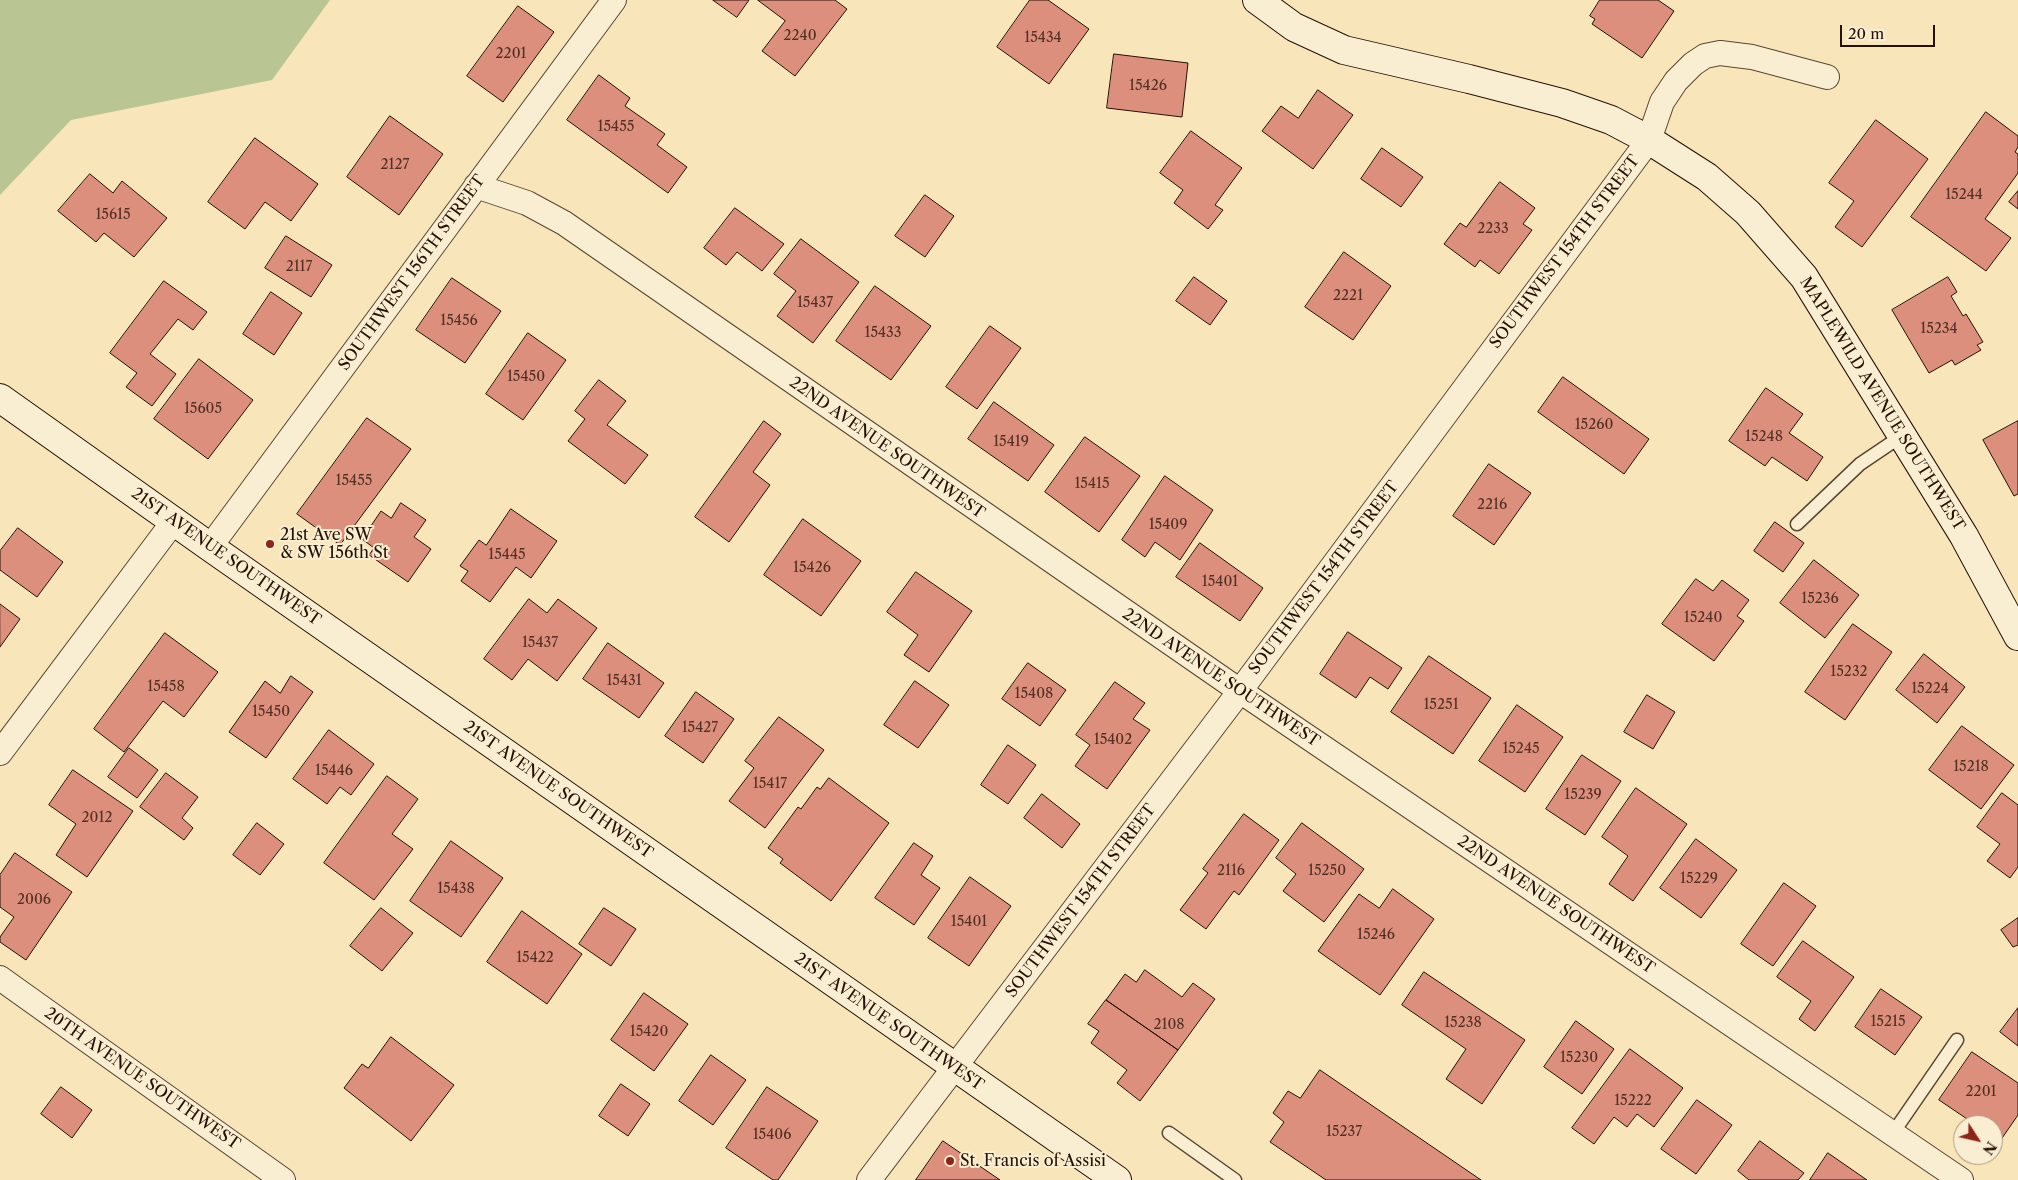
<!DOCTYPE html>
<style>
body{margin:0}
#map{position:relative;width:2018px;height:1180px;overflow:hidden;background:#f8e5ba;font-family:"Libre Caslon Text",serif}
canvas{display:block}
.north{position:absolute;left:1953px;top:1115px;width:50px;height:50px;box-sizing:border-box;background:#faeed2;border:1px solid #a4967f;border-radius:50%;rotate:125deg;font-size:14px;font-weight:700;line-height:20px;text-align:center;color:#241103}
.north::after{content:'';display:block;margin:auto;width:18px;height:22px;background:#8f2418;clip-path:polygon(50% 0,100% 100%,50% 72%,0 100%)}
.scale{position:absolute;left:1840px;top:25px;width:95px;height:22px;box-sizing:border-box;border:2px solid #241103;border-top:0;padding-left:6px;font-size:15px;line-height:18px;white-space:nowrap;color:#241103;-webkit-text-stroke:4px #faeed2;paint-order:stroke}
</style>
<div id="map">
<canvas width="2018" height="1180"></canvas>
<div class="north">N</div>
<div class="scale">20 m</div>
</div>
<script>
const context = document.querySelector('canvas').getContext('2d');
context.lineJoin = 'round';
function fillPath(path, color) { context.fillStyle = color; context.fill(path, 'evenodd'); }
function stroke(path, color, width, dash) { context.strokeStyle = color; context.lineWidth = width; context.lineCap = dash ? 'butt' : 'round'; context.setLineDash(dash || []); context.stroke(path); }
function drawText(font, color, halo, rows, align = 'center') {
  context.font = font + ' "Libre Caslon Text",serif'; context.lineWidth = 4; context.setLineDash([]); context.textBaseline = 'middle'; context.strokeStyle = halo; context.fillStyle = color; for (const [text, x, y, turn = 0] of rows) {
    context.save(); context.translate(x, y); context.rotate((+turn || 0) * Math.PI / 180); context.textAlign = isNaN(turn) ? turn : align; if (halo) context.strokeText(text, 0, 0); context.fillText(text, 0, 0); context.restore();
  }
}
const green = new Path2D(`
 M 0,0 L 330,0 L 272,80 L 71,120 L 0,195 Z`);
const building = new Path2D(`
 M 713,0 L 749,0 L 737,17 Z
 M 758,0 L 835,0 L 847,9 L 795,76 L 762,51 L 785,21 Z
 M 1030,0 L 1048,0 L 1089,29 L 1049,84 L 997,47 Z
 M 1600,0 L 1658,0 L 1674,11 L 1642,58 L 1592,24 L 1595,19 L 1590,16 Z
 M 518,6 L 554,32 L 503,102 L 467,76 Z
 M 1114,54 L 1188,63 L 1182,117 L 1107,108 Z
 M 599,75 L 630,98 L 625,106 L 665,134 L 657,145 L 687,167 L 668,193 L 567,120 Z
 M 1318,90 L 1353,115 L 1313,169 L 1262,131 L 1281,106 L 1298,118 Z
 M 1986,112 L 2018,136 L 2018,147 L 2015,152 L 2018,154 L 2018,173 L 1985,219 L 2011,238 L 1986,271 L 1911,217 Z
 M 390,116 L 443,154 L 399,215 L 347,177 Z
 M 1876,120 L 1928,159 L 1862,247 L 1835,227 L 1854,201 L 1829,183 Z
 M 1191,131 L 1242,168 L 1215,205 L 1223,210 L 1208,229 L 1174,203 L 1183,190 L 1160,173 Z
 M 255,138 L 318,184 L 291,221 L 265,202 L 245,229 L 208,202 Z
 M 1382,148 L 1423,177 L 1401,207 L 1361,179 Z
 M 90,174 L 113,193 L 122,181 L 167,218 L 134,257 L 104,233 L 96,242 L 58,211 Z
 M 1500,182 L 1535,208 L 1523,224 L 1532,230 L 1499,274 L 1480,260 L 1475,267 L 1444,244 L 1460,223 L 1466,227 Z
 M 2018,191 L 2018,209 L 2009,202 Z
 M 925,195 L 954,216 L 925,257 L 895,236 Z
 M 735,208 L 784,244 L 762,271 L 737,252 L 726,265 L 704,248 Z
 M 286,236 L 332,265 L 311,297 L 265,268 Z
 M 801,239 L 859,282 L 813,343 L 777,316 L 796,291 L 774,274 Z
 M 1344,252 L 1391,286 L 1353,340 L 1305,307 Z
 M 1194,277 L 1227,301 L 1210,325 L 1176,301 Z
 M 1948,277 L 1957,292 L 1951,296 L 1963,316 L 1966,314 L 1983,342 L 1977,345 L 1981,350 L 1955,365 L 1952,360 L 1929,373 L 1892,310 Z
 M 452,278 L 501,311 L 465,363 L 416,330 Z
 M 164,281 L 207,312 L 193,330 L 178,319 L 150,354 L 176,374 L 152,406 L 126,387 L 137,373 L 110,353 Z
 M 875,286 L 931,326 L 891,380 L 836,341 Z
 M 271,292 L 302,313 L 274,355 L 243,334 Z
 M 990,326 L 1021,348 L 977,409 L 946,387 Z
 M 528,333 L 566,360 L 523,420 L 486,394 Z
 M 199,359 L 253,400 L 208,459 L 154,419 Z
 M 1563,377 L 1649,439 L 1624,474 L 1538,412 Z
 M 599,380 L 626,401 L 607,425 L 648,455 L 625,484 L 568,441 L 585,419 L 575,411 Z
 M 1766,388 L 1803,414 L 1789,433 L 1823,457 L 1807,481 L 1772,457 L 1765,466 L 1729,441 Z
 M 994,402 L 1054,445 L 1028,481 L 968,439 Z
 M 367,418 L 411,449 L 340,545 L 297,514 Z
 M 764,421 L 781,434 L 753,472 L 770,485 L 729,542 L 695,517 Z
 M 2018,421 L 2018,494 L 2014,496 L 1983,440 Z
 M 1085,437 L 1140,476 L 1099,532 L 1045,492 Z
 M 1489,464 L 1531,493 L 1494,545 L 1453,516 Z
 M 1165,476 L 1213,510 L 1180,560 L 1155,542 L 1145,557 L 1122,540 Z
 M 401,503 L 426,520 L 414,537 L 431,549 L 408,582 L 369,555 L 374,548 L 362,539 L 381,511 L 391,518 Z
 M 511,509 L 557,541 L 531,578 L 516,567 L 490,602 L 461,581 L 468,571 L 460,566 L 479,540 L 486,545 Z
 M 803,519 L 861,561 L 821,616 L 764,575 Z
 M 1775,522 L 1804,543 L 1783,572 L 1754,551 Z
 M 18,528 L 63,562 L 37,597 L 0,570 L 0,551 Z
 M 1200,543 L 1263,588 L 1240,621 L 1176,577 Z
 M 1814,560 L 1859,595 L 1825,638 L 1780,603 Z
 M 916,572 L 972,611 L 929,672 L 904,655 L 918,635 L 887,612 Z
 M 1696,579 L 1713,591 L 1722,580 L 1749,600 L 1737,616 L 1744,621 L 1714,661 L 1662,624 Z
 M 529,599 L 547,613 L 558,599 L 597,628 L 557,681 L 528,659 L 512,680 L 484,659 Z
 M 0,604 L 20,619 L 0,647 Z
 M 1853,624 L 1892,652 L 1845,720 L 1805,692 Z
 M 1348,632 L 1402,668 L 1388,689 L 1370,677 L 1356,698 L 1320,674 Z
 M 165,633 L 218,672 L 184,717 L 163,701 L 124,752 L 94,729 Z
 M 608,643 L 664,683 L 639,718 L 583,679 Z
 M 1924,654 L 1965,687 L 1937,723 L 1896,690 Z
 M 1429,656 L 1491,698 L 1453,754 L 1391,712 Z
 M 1028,663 L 1066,690 L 1040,726 L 1002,699 Z
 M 291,676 L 313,692 L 266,758 L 229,732 L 265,681 L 280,693 Z
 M 915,681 L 949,705 L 918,748 L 884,725 Z
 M 1115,682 L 1145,703 L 1133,719 L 1150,730 L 1107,789 L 1075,766 L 1090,745 L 1076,735 Z
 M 696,692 L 734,719 L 703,763 L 665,736 Z
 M 1647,695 L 1675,712 L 1653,749 L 1624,732 Z
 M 1517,705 L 1563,737 L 1525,792 L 1479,761 Z
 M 779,717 L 824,750 L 765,828 L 729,801 L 754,768 L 745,761 Z
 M 1962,726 L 2014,765 L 1981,809 L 1929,770 Z
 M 329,730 L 374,764 L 351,795 L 340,787 L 327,804 L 293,779 Z
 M 1008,745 L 1036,765 L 1008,804 L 981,785 Z
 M 129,748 L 158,770 L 137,798 L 108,777 Z
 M 1582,755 L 1621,781 L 1585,835 L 1546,809 Z
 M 73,770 L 133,811 L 87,877 L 56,855 L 76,824 L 49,805 Z
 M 166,773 L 198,797 L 182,818 L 193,828 L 184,840 L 140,807 Z
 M 387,776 L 418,799 L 392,834 L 413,849 L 374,900 L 324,863 Z
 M 829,778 L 889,823 L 831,901 L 780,863 L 783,859 L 768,848 L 798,807 L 801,809 L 817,787 L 820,789 Z
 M 1636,788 L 1687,824 L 1633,901 L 1609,884 L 1628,856 L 1602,837 Z
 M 2002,793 L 2018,805 L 2018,867 L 2010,878 L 1987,861 L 2000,844 L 1977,827 Z
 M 1042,794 L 1080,824 L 1062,848 L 1024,818 Z
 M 1244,814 L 1279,840 L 1239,895 L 1234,891 L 1206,929 L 1180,910 L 1208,873 L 1203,869 Z
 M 257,823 L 284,844 L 260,875 L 233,855 Z
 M 1302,823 L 1364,869 L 1324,922 L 1283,891 L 1296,874 L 1276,858 Z
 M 1696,839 L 1737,870 L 1701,918 L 1660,888 Z
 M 451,841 L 503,878 L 461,937 L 410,901 Z
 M 914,843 L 933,856 L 921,875 L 940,888 L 914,925 L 875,898 Z
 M 15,853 L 72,892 L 26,960 L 0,942 L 0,937 L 14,917 L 0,907 L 0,875 Z
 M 970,877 L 1011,906 L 969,966 L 928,938 Z
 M 1784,883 L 1816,906 L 1773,966 L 1741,944 Z
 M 1393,889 L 1434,919 L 1380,995 L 1318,951 L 1359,894 L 1379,908 Z
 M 381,908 L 413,933 L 382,971 L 350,946 Z
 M 604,908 L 636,929 L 611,966 L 579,944 Z
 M 522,911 L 582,954 L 547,1004 L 487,962 Z
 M 2018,918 L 2018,945 L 2013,947 L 2001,930 Z
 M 1803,941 L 1854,977 L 1815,1031 L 1799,1019 L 1811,1001 L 1777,977 Z
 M 1145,970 L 1182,997 L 1193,983 L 1215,999 L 1178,1050 L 1106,1000 L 1125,974 L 1136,982 Z
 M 1424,972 L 1525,1040 L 1482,1104 L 1446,1079 L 1466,1049 L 1402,1005 Z
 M 1881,989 L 1922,1017 L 1895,1055 L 1855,1027 Z
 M 644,993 L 688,1024 L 654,1071 L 611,1040 Z
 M 1106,1000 L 1178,1050 L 1140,1101 L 1117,1083 L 1127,1070 L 1091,1043 L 1099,1031 L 1088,1024 Z
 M 2018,1008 L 2018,1046 L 2000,1032 Z
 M 1576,1021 L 1614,1049 L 1582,1094 L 1544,1067 Z
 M 391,1037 L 454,1085 L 411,1141 L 344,1088 L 362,1064 L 368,1068 Z
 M 1630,1049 L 1683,1088 L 1654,1127 L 1637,1114 L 1627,1127 L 1614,1117 L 1594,1144 L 1572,1128 Z
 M 1972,1052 L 2018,1083 L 2018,1115 L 2000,1141 L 1993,1136 L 1993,1125 L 1976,1125 L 1939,1100 Z
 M 711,1055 L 746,1080 L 713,1125 L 679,1101 Z
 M 1320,1070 L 1481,1180 L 1326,1180 L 1270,1142 L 1284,1122 L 1273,1113 L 1288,1091 L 1300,1098 Z
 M 621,1084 L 650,1104 L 628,1136 L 599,1116 Z
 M 61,1087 L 92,1110 L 72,1138 L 41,1114 Z
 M 767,1087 L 818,1121 L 778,1180 L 773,1180 L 726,1148 Z
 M 1697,1100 L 1732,1125 L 1696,1174 L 1661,1149 Z
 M 943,1141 L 1000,1180 L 916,1180 Z
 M 1760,1141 L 1804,1173 L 1798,1180 L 1749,1180 L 1738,1171 Z
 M 1828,1153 L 1867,1180 L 1810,1180 Z`);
const lane = new Path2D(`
 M 1797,524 L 1860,464 L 1903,435
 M 1169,1133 L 1235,1180
 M 1893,1133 L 1957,1040`);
const street = new Path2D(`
 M 476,186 L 527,203 L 564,223 L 1240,691 L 1961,1180
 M 210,547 L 614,0
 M 0,753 L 174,521
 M 0,978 L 283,1180
 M 869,1180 L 1240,691 L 1649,140 L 1662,102 L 1676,81 L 1693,64 L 1705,56 L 1720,53 L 1752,57 L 1827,77`);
const secondary = new Path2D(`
 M 1257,0 L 1294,27 L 1344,50 L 1469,79 L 1562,103 L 1611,120 L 1649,140 L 1707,177 L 1748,213 L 1804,277 L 1964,536 L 2018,636
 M 0,398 L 210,547 L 1117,1180`);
const markers = [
 [270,544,5,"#8f2418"],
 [950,1161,5,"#8f2418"]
];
const numberNames = [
 ["2240",800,36],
 ["15434",1043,38],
 ["2201",511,54],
 ["15426",1148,86],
 ["15455",616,127],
 ["2127",395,165],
 ["15244",1964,195],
 ["15615",113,215],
 ["2233",1493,229],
 ["2117",299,267],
 ["2221",1348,296],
 ["15437",815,303],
 ["15456",459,321],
 ["15234",1939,329],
 ["15433",883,333],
 ["15450",526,377],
 ["15605",203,409],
 ["15260",1594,425],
 ["15248",1764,437],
 ["15419",1011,442],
 ["15455",354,481],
 ["15415",1092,484],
 ["2216",1492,505],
 ["15409",1168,525],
 ["15445",507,555],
 ["15426",812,568],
 ["15401",1220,582],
 ["15236",1820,599],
 ["15240",1703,618],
 ["15437",540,643],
 ["15232",1849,672],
 ["15431",624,681],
 ["15458",166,687],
 ["15224",1930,689],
 ["15408",1034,694],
 ["15251",1441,705],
 ["15450",271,712],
 ["15427",700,728],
 ["15402",1113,740],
 ["15245",1521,749],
 ["15218",1971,767],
 ["15446",334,771],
 ["15417",770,784],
 ["15239",1583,795],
 ["2012",97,818],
 ["2116",1231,871],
 ["15250",1327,871],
 ["15229",1699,879],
 ["15438",456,889],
 ["2006",34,900],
 ["15401",969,922],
 ["15246",1376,935],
 ["15422",535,958],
 ["15215",1888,1022],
 ["15238",1463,1023],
 ["2108",1169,1025],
 ["15420",649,1032],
 ["15230",1579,1058],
 ["2201",1981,1092],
 ["15222",1633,1101],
 ["15237",1344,1132],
 ["15406",772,1135]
];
const streetNames = [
 ["SOUTHWEST 154TH STREET",1565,252,-53],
 ["SOUTHWEST 156TH STREET",412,273,-54],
 ["MAPLEWILD AVENUE SOUTHWEST",1882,404,58],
 ["22ND AVENUE SOUTHWEST",887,448,35],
 ["21ST AVENUE SOUTHWEST",226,557,35],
 ["SOUTHWEST 154TH STREET",1324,578,-53],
 ["22ND AVENUE SOUTHWEST",1221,678,34],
 ["21ST AVENUE SOUTHWEST",558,790,35],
 ["SOUTHWEST 154TH STREET",1081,901,-53],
 ["22ND AVENUE SOUTHWEST",1556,905,34],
 ["21ST AVENUE SOUTHWEST",889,1022,35],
 ["20TH AVENUE SOUTHWEST",142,1079,35]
];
const poiNames = [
 ["21st Ave SW",280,535],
 ["& SW 156th St",280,553],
 ["St. Francis of Assisi",960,1161]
];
fillPath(green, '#b9c693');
fillPath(building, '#dd8f7e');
stroke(building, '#241103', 1);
stroke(lane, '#594631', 15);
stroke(street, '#594631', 26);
stroke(secondary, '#241103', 30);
stroke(lane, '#faeed2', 12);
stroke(street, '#faeed2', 24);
stroke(secondary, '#faeed2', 28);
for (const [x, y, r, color] of markers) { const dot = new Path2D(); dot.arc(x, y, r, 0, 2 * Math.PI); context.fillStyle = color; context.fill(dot); stroke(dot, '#faeed2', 2); }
drawText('14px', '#523022', null, numberNames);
drawText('16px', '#241103', '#faeed2', streetNames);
drawText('16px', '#241103', '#faeed2', poiNames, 'left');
</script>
